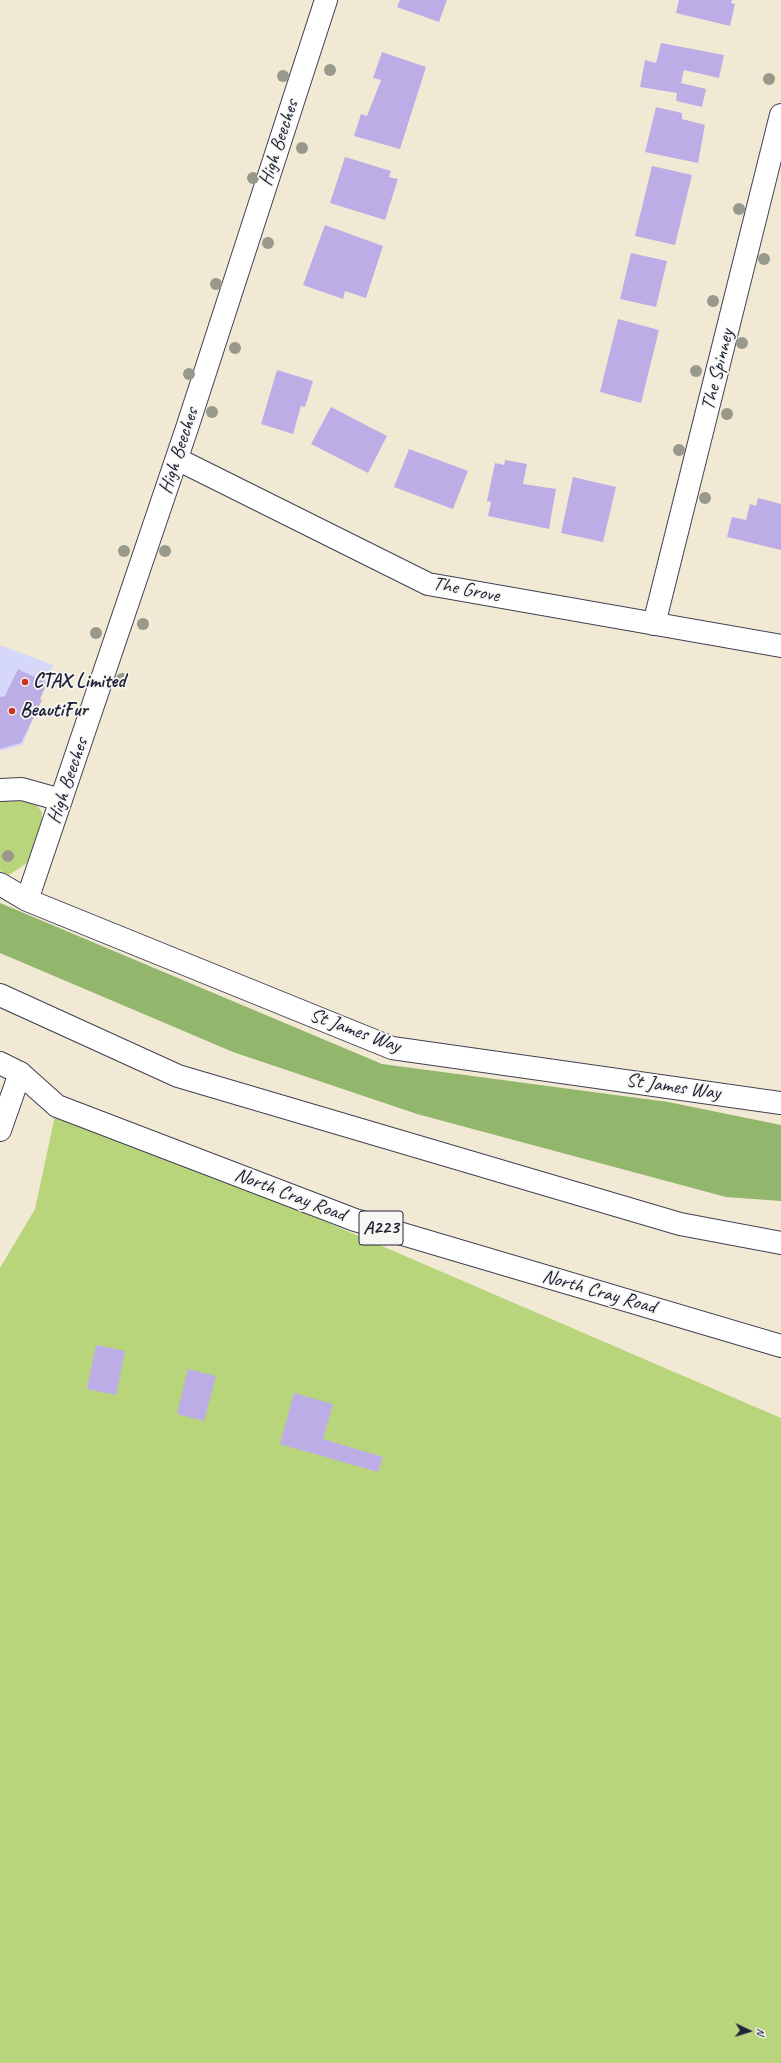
<!DOCTYPE html>
<style>
body{margin:0}
#map{position:relative;width:781px;height:2063px;overflow:hidden;background:#f2e9d5;font-family:Caveat,sans-serif}
canvas{display:block}
.north{position:absolute;left:729px;top:2011px;width:40px;height:40px;-webkit-text-stroke:3px #f6f6f2;paint-order:stroke;rotate:94deg;font-size:11px;font-weight:700;line-height:16px;text-align:center;color:#22223b}
.north::after{content:'';display:block;margin:auto;width:14px;height:18px;background:#22223b;clip-path:polygon(50% 0,100% 100%,50% 72%,0 100%)}
</style>
<div id="map">
<canvas width="781" height="2063"></canvas>
<div class="north">N</div>
</div>
<script>
const context = document.querySelector('canvas').getContext('2d');
context.lineJoin = 'round';
function fillPath(path, color) { context.fillStyle = color; context.fill(path, 'evenodd'); }
function stroke(path, color, width, dash) { context.strokeStyle = color; context.lineWidth = width; context.lineCap = dash ? 'butt' : 'round'; context.setLineDash(dash || []); context.stroke(path); }
function drawText(font, color, halo, rows, align = 'center') {
  context.font = font + ' Caveat,sans-serif'; context.lineWidth = 3.5; context.setLineDash([]); context.textBaseline = 'middle'; context.strokeStyle = halo; context.fillStyle = color; for (const [text, x, y, turn = 0] of rows) {
    context.save(); context.translate(x, y); context.rotate((+turn || 0) * Math.PI / 180); context.textAlign = isNaN(turn) ? turn : align; if (halo) context.strokeText(text, 0, 0); context.fillText(text, 0, 0); context.restore();
  }
}
const built = new Path2D(`
 M 0,645 L 53,665 L 23,745 L 0,751 Z`);
const green = new Path2D(`
 M 0,799 L 34,802 L 42,812 L 42,820 L 27,863 L 9,875 L 0,871 Z
 M 57,1106 L 781,1418 L 781,2063 L 0,2063 L 0,1268 L 35,1209 Z`);
const forest = new Path2D(`
 M 0,903 L 382,1064 L 668,1102 L 781,1125 L 781,1201 L 726,1197 L 417,1114 L 233,1052 L 0,953 Z`);
const building = new Path2D(`
 M 400,0 L 447,0 L 439,22 L 397,7 Z
 M 679,0 L 732,0 L 731,3 L 735,4 L 730,26 L 676,13 Z
 M 661,43 L 724,55 L 719,78 L 684,70 L 681,83 L 706,89 L 702,107 L 676,101 L 677,93 L 640,87 L 645,60 L 656,63 Z
 M 382,52 L 426,67 L 400,149 L 354,136 L 361,114 L 367,116 L 381,80 L 373,78 Z
 M 656,107 L 682,113 L 682,119 L 705,125 L 698,163 L 645,152 Z
 M 345,157 L 391,171 L 389,177 L 398,179 L 385,220 L 330,203 Z
 M 652,166 L 692,175 L 675,245 L 635,236 Z
 M 325,225 L 383,246 L 366,298 L 345,291 L 343,299 L 303,285 Z
 M 631,253 L 667,261 L 656,307 L 620,299 Z
 M 618,319 L 659,330 L 641,403 L 600,392 Z
 M 277,370 L 313,381 L 305,407 L 301,406 L 293,434 L 261,424 Z
 M 331,407 L 387,436 L 368,473 L 311,444 Z
 M 409,449 L 468,471 L 453,509 L 394,487 Z
 M 505,460 L 527,464 L 523,484 L 556,489 L 549,529 L 488,516 L 491,502 L 487,501 L 495,463 L 504,465 Z
 M 573,477 L 616,487 L 603,542 L 561,533 Z
 M 758,498 L 781,504 L 781,550 L 727,537 L 732,517 L 746,520 L 750,504 L 756,506 Z
 M 18,669 L 47,683 L 40,699 L 42,700 L 21,743 L 0,749 L 0,697 L 5,696 Z
 M 96,1345 L 125,1351 L 116,1395 L 87,1389 Z
 M 188,1369 L 216,1376 L 204,1421 L 177,1414 Z
 M 294,1393 L 333,1404 L 323,1439 L 383,1457 L 378,1472 L 280,1444 Z`);
const minor = new Path2D(`
 M 177,459 L 428,584 L 781,646
 M 654,624 L 781,115
 M 0,790 L 22,789 L 61,800
 M 0,884 L 27,900 L 392,1048 L 781,1103
 M 27,900 L 187,428 L 326,0
 M 0,1130 L 20,1073`);
const major = new Path2D(`
 M 0,995 L 178,1076 L 680,1224 L 781,1243
 M 0,1063 L 20,1073 L 57,1106 L 355,1220 L 781,1346`);
const trees = [
 [330,70],
 [283,76],
 [769,79],
 [302,148],
 [253,178],
 [739,209],
 [268,243],
 [764,259],
 [216,284],
 [713,301],
 [742,343],
 [235,348],
 [696,371],
 [189,374],
 [212,412],
 [727,414],
 [679,450],
 [705,498],
 [124,551],
 [165,551],
 [143,624],
 [96,633],
 [122,679],
 [8,856]
];
const markers = [
 [25,682,4,"#c8321e"],
 [12,711,4,"#c8321e"]
];
const shields = [
 [381,1228,44]
];
const shieldNames = [
 ["A223",381,1228]
];
const streetNames = [
 ["High Beeches",279,143,-72],
 ["The Spinney",718,370,-76],
 ["High Beeches",179,451,-72],
 ["The Grove",466,590,11],
 ["High Beeches",68,781,-71],
 ["St James Way",355,1031,20],
 ["St James Way",673,1087,8],
 ["North Cray Road",290,1195,21],
 ["North Cray Road",599,1292,16]
];
const poiNames = [
 ["CTAX Limited",33,682],
 ["BeautiFur",20,711]
];
fillPath(built, '#d5d8f9');
fillPath(green, '#b8d57c');
fillPath(forest, '#92b66c');
fillPath(building, '#bdade7');
stroke(minor, '#414052', 24);
stroke(major, '#414052', 24);
stroke(minor, '#fff', 22);
stroke(major, '#fff', 22);
context.fillStyle = '#98998b';
for (const [x, y] of trees) { context.beginPath(); context.arc(x, y, 6, 0, 2 * Math.PI); context.fill(); }
for (const [x, y, r, color] of markers) { const dot = new Path2D(); dot.arc(x, y, r, 0, 2 * Math.PI); context.fillStyle = color; context.fill(dot); stroke(dot, '#f6f6f2', 1.5); }
for (const [x, y, w] of shields) { const box = new Path2D(); box.roundRect(x - w / 2, y - 17, w, 34, 3); context.fillStyle = '#f6f6f2'; context.fill(box); stroke(box, '#22223b', 1); }
drawText('bold 19px', '#22223b', null, shieldNames);
drawText('20px', '#22223b', '#f6f6f2', streetNames);
drawText('bold 20px', '#22223b', '#f6f6f2', poiNames, 'left');
</script>
